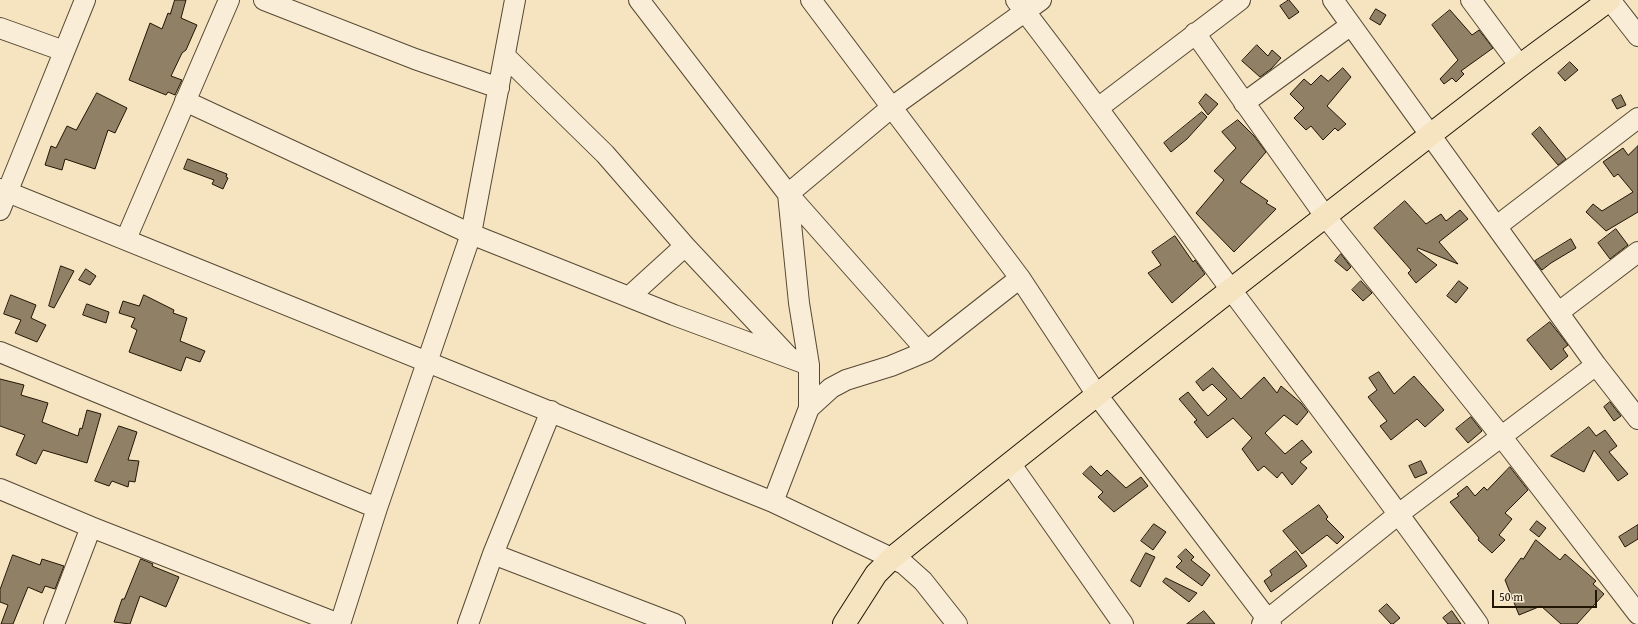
<!DOCTYPE html>
<style>
body{margin:0}
#map{position:relative;width:1638px;height:624px;overflow:hidden;background:#f6e4c1;font-family:"Gentium Book Plus",serif}
canvas{display:block}
.scale{position:absolute;left:1492px;top:590px;width:105px;height:18px;box-sizing:border-box;border:2px solid #211504;border-top:0;padding-left:5px;font-size:12px;line-height:14px;white-space:nowrap;color:#211504;-webkit-text-stroke:3px #f9edd7;paint-order:stroke}
</style>
<div id="map">
<canvas width="1638" height="624"></canvas>
<div class="scale">50 m</div>
</div>
<script>
const context = document.querySelector('canvas').getContext('2d');
context.lineJoin = 'round';
function fillPath(path, color) { context.fillStyle = color; context.fill(path, 'evenodd'); }
function stroke(path, color, width, dash) { context.strokeStyle = color; context.lineWidth = width; context.lineCap = dash ? 'butt' : 'round'; context.setLineDash(dash || []); context.stroke(path); }
const building = new Path2D(`
 M 175,0 L 186,0 L 181,18 L 197,25 L 186,50 L 182,53 L 171,76 L 182,80 L 175,95 L 168,92 L 166,95 L 129,80 L 150,23 L 162,29 L 168,13 L 170,14 Z
 M 1289,0 L 1299,12 L 1289,19 L 1280,6 Z
 M 1376,9 L 1386,15 L 1380,25 L 1370,19 Z
 M 1450,10 L 1472,35 L 1479,30 L 1493,48 L 1461,71 L 1464,74 L 1456,82 L 1452,78 L 1444,84 L 1440,79 L 1458,60 L 1432,25 Z
 M 1257,45 L 1268,56 L 1272,50 L 1281,58 L 1271,69 L 1260,77 L 1242,61 Z
 M 1570,62 L 1578,70 L 1565,81 L 1558,73 Z
 M 1343,68 L 1351,77 L 1327,106 L 1346,124 L 1338,131 L 1335,128 L 1323,140 L 1311,126 L 1306,130 L 1294,118 L 1304,108 L 1290,94 L 1304,79 L 1311,85 L 1321,75 L 1328,81 Z
 M 97,93 L 127,108 L 115,133 L 108,130 L 95,169 L 65,159 L 62,170 L 45,165 L 51,146 L 56,148 L 67,126 L 76,130 Z
 M 1206,94 L 1218,104 L 1208,115 L 1199,103 Z
 M 1621,95 L 1626,105 L 1617,109 L 1612,100 Z
 M 1202,112 L 1207,117 L 1187,139 L 1171,152 L 1164,143 Z
 M 1238,120 L 1254,136 L 1266,152 L 1240,182 L 1268,201 L 1266,203 L 1276,209 L 1234,252 L 1196,213 L 1224,180 L 1214,171 L 1236,148 L 1222,132 Z
 M 1540,127 L 1566,159 L 1558,165 L 1532,134 Z
 M 1638,146 L 1638,212 L 1606,231 L 1586,212 L 1593,204 L 1602,211 L 1633,192 L 1618,174 L 1614,177 L 1603,162 L 1623,148 L 1628,155 Z
 M 188,159 L 227,174 L 226,177 L 228,178 L 223,189 L 212,184 L 214,180 L 184,169 Z
 M 1405,201 L 1426,224 L 1441,214 L 1446,221 L 1460,210 L 1468,219 L 1439,242 L 1458,264 L 1418,248 L 1417,250 L 1437,265 L 1416,283 L 1408,273 L 1411,270 L 1374,228 Z
 M 1616,229 L 1628,245 L 1610,259 L 1598,243 Z
 M 1175,236 L 1193,262 L 1195,260 L 1205,274 L 1172,303 L 1148,273 L 1161,265 L 1152,252 Z
 M 1571,239 L 1576,248 L 1551,263 L 1542,270 L 1541,269 L 1535,261 Z
 M 1341,254 L 1351,267 L 1347,271 L 1335,261 Z
 M 61,266 L 74,271 L 54,308 L 49,306 Z
 M 86,269 L 96,276 L 90,285 L 79,280 Z
 M 1361,281 L 1372,293 L 1363,301 L 1352,290 Z
 M 1459,281 L 1468,288 L 1456,303 L 1447,296 Z
 M 11,295 L 36,305 L 31,318 L 46,325 L 37,342 L 15,333 L 21,320 L 4,314 Z
 M 144,295 L 174,310 L 173,313 L 187,318 L 180,341 L 205,351 L 200,362 L 186,357 L 181,371 L 129,352 L 137,330 L 131,327 L 135,318 L 119,313 L 123,301 L 139,306 Z
 M 87,304 L 109,312 L 106,323 L 83,315 Z
 M 1550,322 L 1568,345 L 1563,349 L 1568,356 L 1551,370 L 1527,340 Z
 M 1213,368 L 1241,399 L 1264,377 L 1277,393 L 1281,386 L 1301,403 L 1308,412 L 1297,425 L 1284,415 L 1265,433 L 1285,454 L 1302,440 L 1312,452 L 1300,462 L 1307,468 L 1292,485 L 1282,472 L 1277,478 L 1264,466 L 1258,471 L 1242,449 L 1252,438 L 1233,418 L 1207,438 L 1194,422 L 1197,420 L 1179,399 L 1188,392 L 1208,416 L 1227,399 L 1212,384 L 1203,391 L 1196,382 Z
 M 1379,372 L 1394,394 L 1414,376 L 1444,410 L 1425,427 L 1417,419 L 1391,440 L 1380,426 L 1387,421 L 1368,397 L 1377,390 L 1369,378 Z
 M 0,379 L 24,385 L 21,395 L 48,403 L 42,422 L 78,436 L 80,428 L 82,429 L 87,410 L 101,414 L 87,463 L 43,450 L 36,464 L 16,455 L 25,435 L 0,426 Z
 M 1610,402 L 1621,416 L 1614,421 L 1604,407 Z
 M 1471,417 L 1482,431 L 1468,443 L 1456,429 Z
 M 119,426 L 137,432 L 128,460 L 139,461 L 135,482 L 129,481 L 128,487 L 112,481 L 109,486 L 95,481 Z
 M 1589,427 L 1596,436 L 1605,430 L 1617,446 L 1609,452 L 1628,474 L 1618,481 L 1594,450 L 1584,472 L 1551,456 Z
 M 1421,461 L 1427,473 L 1415,478 L 1409,466 Z
 M 1091,466 L 1101,476 L 1107,470 L 1126,488 L 1141,477 L 1148,486 L 1114,512 L 1098,497 L 1103,492 L 1083,474 Z
 M 1510,467 L 1528,490 L 1505,513 L 1512,519 L 1499,535 L 1505,540 L 1492,553 L 1478,540 L 1479,538 L 1450,502 L 1459,496 L 1457,494 L 1467,486 L 1475,496 L 1484,487 L 1487,490 Z
 M 1319,505 L 1328,517 L 1326,519 L 1344,537 L 1337,544 L 1327,535 L 1302,554 L 1283,531 Z
 M 1537,521 L 1546,528 L 1539,537 L 1530,530 Z
 M 1154,524 L 1166,532 L 1153,550 L 1141,541 Z
 M 1638,525 L 1638,539 L 1625,547 L 1619,537 Z
 M 1536,540 L 1560,560 L 1565,554 L 1596,581 L 1593,584 L 1604,594 L 1577,624 L 1561,624 L 1541,606 L 1519,615 L 1505,580 L 1521,558 L 1523,559 Z
 M 1186,549 L 1194,557 L 1191,560 L 1210,575 L 1202,586 L 1176,567 L 1182,561 L 1178,557 Z
 M 1296,551 L 1307,566 L 1271,592 L 1264,581 L 1272,575 L 1270,571 Z
 M 1146,553 L 1155,557 L 1140,587 L 1131,581 Z
 M 13,555 L 40,565 L 42,559 L 64,566 L 55,589 L 45,586 L 42,593 L 28,587 L 13,624 L 1,624 L 8,605 L 0,602 L 0,590 Z
 M 141,559 L 153,564 L 152,566 L 179,577 L 166,607 L 140,596 L 130,624 L 114,622 L 122,599 L 124,599 Z
 M 1166,578 L 1197,593 L 1189,602 L 1163,582 Z
 M 1387,604 L 1400,618 L 1393,624 L 1391,624 L 1379,611 Z
 M 1204,611 L 1215,624 L 1187,624 Z
 M 1452,611 L 1461,624 L 1448,624 L 1443,618 Z`);
const minor = new Path2D(`
 M 264,0 L 415,59 L 499,88
 M 639,0 L 788,194 L 927,351
 M 811,0 L 1020,278 L 1097,395 L 1271,624
 M 1016,0 C 1090,95 1160,194 1232,291 C 1315,402 1398,511 1478,624
 M 1333,0 L 1596,365 L 1638,419
 M 1471,0 L 1520,66
 M 1610,0 L 1638,36
 M 0,28 L 64,51
 M 1195,33 L 1325,216 L 1501,436 L 1638,614
 M 505,56 L 605,154 L 685,246 L 788,356
 M 185,101 L 471,234 L 674,315 L 809,365
 M 1244,103 L 1351,25
 M 1098,108 L 1240,0
 M 0,189 L 773,502 L 904,564 L 923,581 L 957,624
 M 0,210 L 85,0
 M 1497,226 L 1638,118
 M 126,239 L 229,0
 M 630,296 L 685,246
 M 1559,312 L 1638,252
 M 0,352 L 377,508
 M 809,408 L 831,388 L 846,380 L 891,366 L 927,351 L 1020,278
 M 1010,463 L 1123,624
 M 0,489 L 91,527 L 339,624
 M 773,502 L 809,408 L 809,365 L 799,303 L 788,194 L 892,107 L 1041,0
 M 493,554 L 675,624
 M 54,624 L 91,527
 M 340,624 L 377,508 L 471,234 L 515,0
 M 468,624 L 493,554 L 551,411
 M 1262,624 L 1400,513 L 1596,365`);
const major = new Path2D(`
 M 844,624 L 876,574 L 892,558 C 1098,392 1308,229 1517,68 C 1547,45 1579,23 1609,0`);
fillPath(building, '#908166');
stroke(building, '#211504', 1);
stroke(minor, '#564933', 22);
stroke(major, '#211504', 24);
stroke(minor, '#f9edd7', 20);
stroke(major, '#f6e4c1', 22);
</script>
